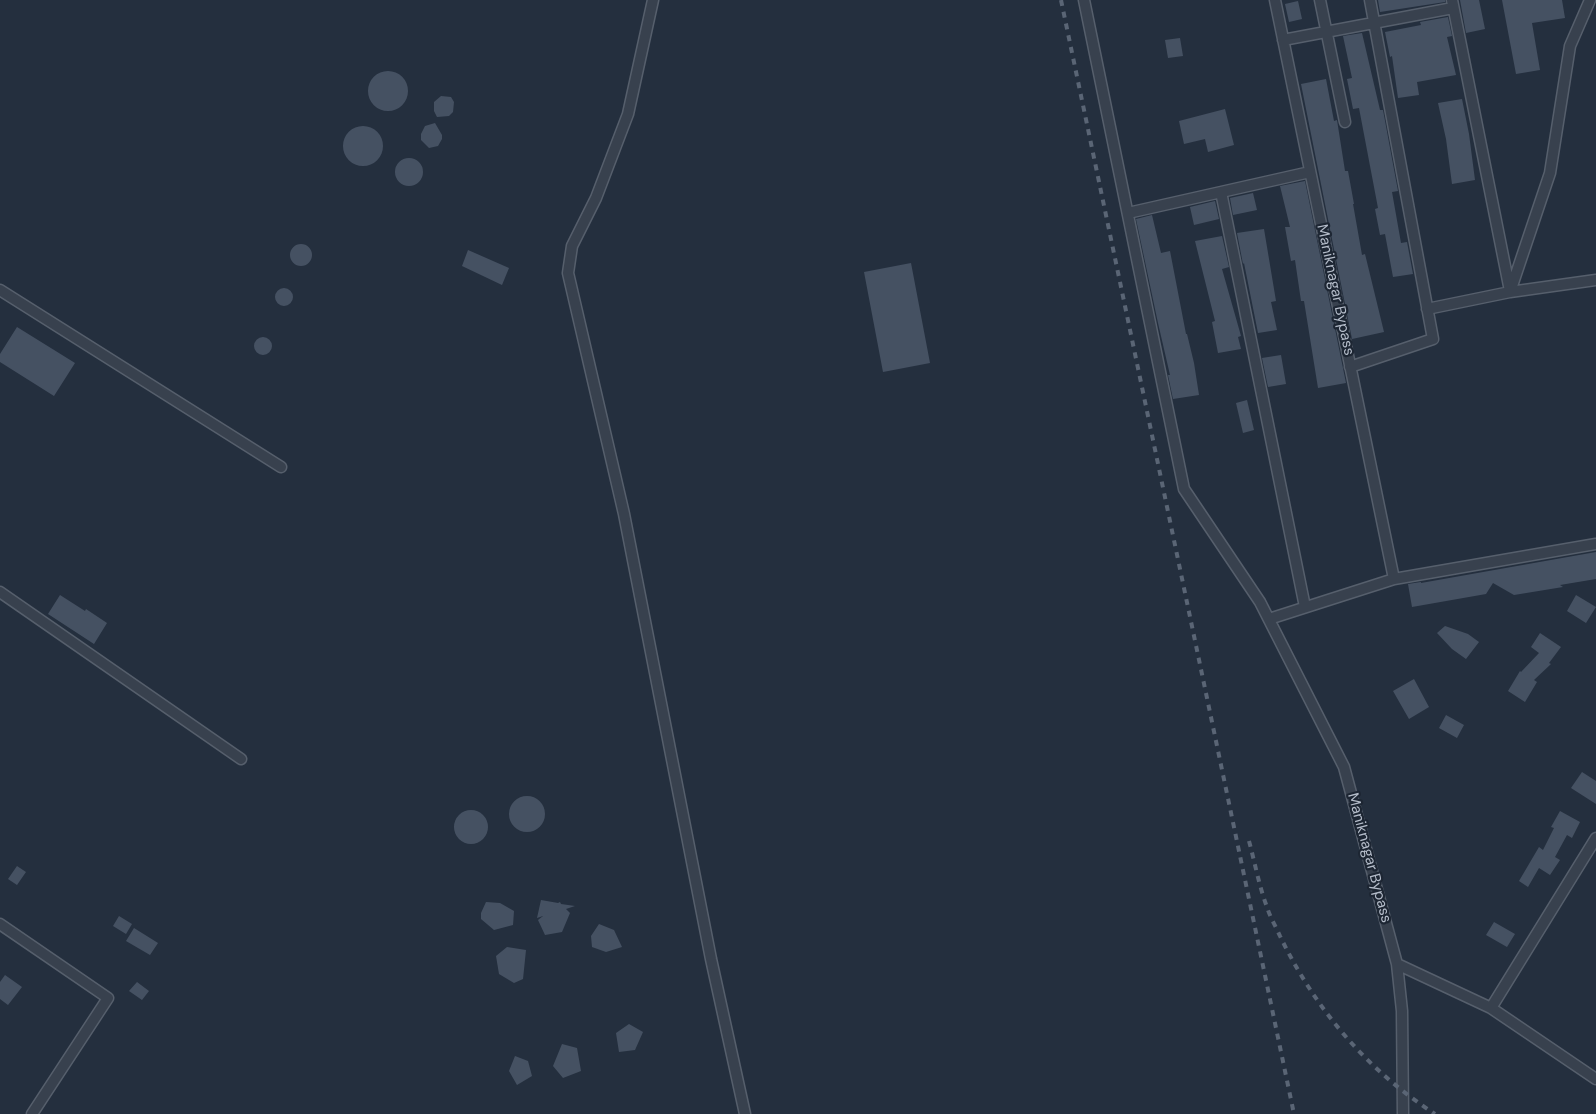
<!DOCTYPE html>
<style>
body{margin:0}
canvas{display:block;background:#242f3e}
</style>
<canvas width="1596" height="1114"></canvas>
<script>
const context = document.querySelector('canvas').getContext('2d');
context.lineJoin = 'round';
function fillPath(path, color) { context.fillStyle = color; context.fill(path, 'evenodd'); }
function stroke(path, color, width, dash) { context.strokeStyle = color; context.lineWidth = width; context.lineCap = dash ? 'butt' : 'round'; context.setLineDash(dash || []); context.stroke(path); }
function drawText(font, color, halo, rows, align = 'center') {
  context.font = font + ' "DM Sans",sans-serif'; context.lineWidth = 4.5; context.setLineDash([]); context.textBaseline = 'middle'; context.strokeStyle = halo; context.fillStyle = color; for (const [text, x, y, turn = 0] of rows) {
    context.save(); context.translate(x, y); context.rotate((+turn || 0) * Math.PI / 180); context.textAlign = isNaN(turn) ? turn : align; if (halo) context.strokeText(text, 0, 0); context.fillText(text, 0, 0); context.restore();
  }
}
const building = new Path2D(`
 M 1378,0 L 1445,0 L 1445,2 L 1380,12 Z
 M 1460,0 L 1479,0 L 1485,29 L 1466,33 Z
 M 1502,0 L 1562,0 L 1565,18 L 1532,23 L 1540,70 L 1516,74 Z
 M 1298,1 L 1302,19 L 1289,22 L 1285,4 Z
 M 1448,17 L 1452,36 L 1447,37 L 1456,75 L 1417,82 L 1419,95 L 1398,98 L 1392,56 L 1390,57 L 1385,32 L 1421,25 L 1420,22 Z
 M 1362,33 L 1380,110 L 1383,110 L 1398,191 L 1392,192 L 1401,243 L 1407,242 L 1413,274 L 1393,277 L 1385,234 L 1380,235 L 1375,209 L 1378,208 L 1359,108 L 1353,109 L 1347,79 L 1352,78 L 1343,36 Z
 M 1180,38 L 1183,56 L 1168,58 L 1165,40 Z
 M368 91a20 20 0 1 1 40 0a20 20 0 1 1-40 0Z
 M 1326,79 L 1334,121 L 1337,120 L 1345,171 L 1348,171 L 1354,204 L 1353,204 L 1362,255 L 1365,254 L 1384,332 L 1352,339 L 1301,84 Z
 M 441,96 L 451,97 L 454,102 L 453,112 L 449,116 L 437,117 L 434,111 L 434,102 Z
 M 1462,99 L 1469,134 L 1475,180 L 1452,184 L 1446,139 L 1438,103 Z
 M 1225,109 L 1234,145 L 1208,152 L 1205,139 L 1184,144 L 1179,121 Z
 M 435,123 L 442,135 L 442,139 L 438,146 L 429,148 L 421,140 L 421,134 L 425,126 Z
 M343 146a20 20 0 1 1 40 0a20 20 0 1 1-40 0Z
 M395 172a14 14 0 1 1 28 0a14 14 0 1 1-28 0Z
 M 1305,181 L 1346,383 L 1318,388 L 1304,301 L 1301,301 L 1295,260 L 1291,261 L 1285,227 L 1290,227 L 1280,186 Z
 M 1253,193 L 1257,210 L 1233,215 L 1230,198 Z
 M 1215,201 L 1219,219 L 1194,225 L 1190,207 Z
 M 1152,215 L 1161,253 L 1170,251 L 1186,334 L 1187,334 L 1194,363 L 1199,395 L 1173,399 L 1168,375 L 1170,375 L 1158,323 L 1136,219 Z
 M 1264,229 L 1276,301 L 1271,302 L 1277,330 L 1258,333 L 1244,263 L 1243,264 L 1237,233 Z
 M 1222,236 L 1229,267 L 1222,269 L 1241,336 L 1238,337 L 1241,349 L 1218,353 L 1212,322 L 1215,321 L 1195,241 Z
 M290 255a11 11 0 1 1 22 0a11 11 0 1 1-22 0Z
 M 468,250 L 509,268 L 502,285 L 462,266 Z
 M 911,263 L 930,363 L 883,372 L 864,272 Z
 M275 297a9 9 0 1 1 18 0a9 9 0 1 1-18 0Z
 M 17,327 L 75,363 L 54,396 L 0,362 L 0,354 Z
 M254 346a9 9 0 1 1 18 0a9 9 0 1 1-18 0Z
 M 1281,355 L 1286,384 L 1268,387 L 1262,358 Z
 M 1247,400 L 1254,430 L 1243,433 L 1236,403 Z
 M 1596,552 L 1596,579 L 1560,585 L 1563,587 L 1514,595 L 1493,583 L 1486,594 L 1412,607 L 1408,584 L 1421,582 L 1421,583 Z
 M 60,595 L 85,611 L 86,609 L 107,623 L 94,644 L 48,614 Z
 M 1576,595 L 1596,607 L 1586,623 L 1567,611 Z
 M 1445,626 L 1468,634 L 1479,642 L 1466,659 L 1452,649 L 1437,633 Z
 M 1540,633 L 1561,647 L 1549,663 L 1551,664 L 1534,680 L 1537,682 L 1525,702 L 1508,691 L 1520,671 L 1521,672 L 1539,653 L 1531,647 Z
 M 1414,679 L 1429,707 L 1409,719 L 1393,691 Z
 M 1446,715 L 1464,725 L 1457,738 L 1439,728 Z
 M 1582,772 L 1596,781 L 1596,804 L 1571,788 Z
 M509 814a18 18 0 1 1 36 0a18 18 0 1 1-36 0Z
 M454 827a17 17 0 1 1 34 0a17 17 0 1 1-34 0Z
 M 1560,811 L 1580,822 L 1572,838 L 1567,835 L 1555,857 L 1560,860 L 1550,875 L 1539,868 L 1528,887 L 1519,881 L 1539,847 L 1543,850 L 1554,828 L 1551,827 Z
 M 17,866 L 26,872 L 17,885 L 8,879 Z
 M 541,900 L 558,903 L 560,902 L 561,904 L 575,906 L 566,909 L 570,913 L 562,932 L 545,935 L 538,920 L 543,916 L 537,918 Z
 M 486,902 L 500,903 L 514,911 L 513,925 L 494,930 L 481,919 L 481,913 Z
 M 119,916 L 132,924 L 126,934 L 113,926 Z
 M 1494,922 L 1515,934 L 1507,947 L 1486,935 Z
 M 599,924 L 614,930 L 622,947 L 606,952 L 592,947 L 591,936 Z
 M 134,928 L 158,943 L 150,955 L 126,941 Z
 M 507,947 L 526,950 L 523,979 L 514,983 L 499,974 L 496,956 Z
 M 5,975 L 22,987 L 8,1005 L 0,999 L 0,982 Z
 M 137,982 L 149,991 L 142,1000 L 129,991 Z
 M 629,1024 L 643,1032 L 635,1050 L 619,1052 L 616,1033 Z
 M 562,1044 L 577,1048 L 581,1071 L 563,1078 L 553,1066 Z
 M 515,1056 L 528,1061 L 532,1076 L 517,1085 L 509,1071 Z`);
const minor = new Path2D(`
 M 653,0 L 628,114 L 596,198 L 572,246 L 568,273 L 624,514 L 711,959 L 745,1114
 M 1084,0 L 1184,489 L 1260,602 L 1344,767 L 1397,964 L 1402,1011 L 1403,1114
 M 1275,0 L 1394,579
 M 1320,0 L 1345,122
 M 1452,0 L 1510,291
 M 1283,40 L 1453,8
 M 1221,192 L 1305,607
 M 1128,213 L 1310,172
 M 0,290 L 281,467
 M 1510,292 L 1550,173 L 1570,46 L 1590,0
 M 1427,309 L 1510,292 L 1596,280
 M 1350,367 L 1433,339 L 1370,0
 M 0,592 L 241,759
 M 1269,619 L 1394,579 L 1596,544
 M 0,924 L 108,998 L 32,1114
 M 1397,964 L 1491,1008 L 1596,1079
 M 1491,1008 L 1596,838`);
const rail = new Path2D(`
 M 1061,0 L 1294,1114
 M 1249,841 C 1255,863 1259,886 1267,907 C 1270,917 1276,927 1280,936 C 1315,1009 1367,1070 1435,1114`);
const streetNames = [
 ["Maniknagar Bypass",1335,290,78],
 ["Maniknagar Bypass",1369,858,75]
];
fillPath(building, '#455162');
stroke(minor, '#565f6c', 13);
stroke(minor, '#38414e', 10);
stroke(rail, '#5a6575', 4, [6, 6]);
drawText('15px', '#b4bcc9', '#1d2633', streetNames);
</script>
